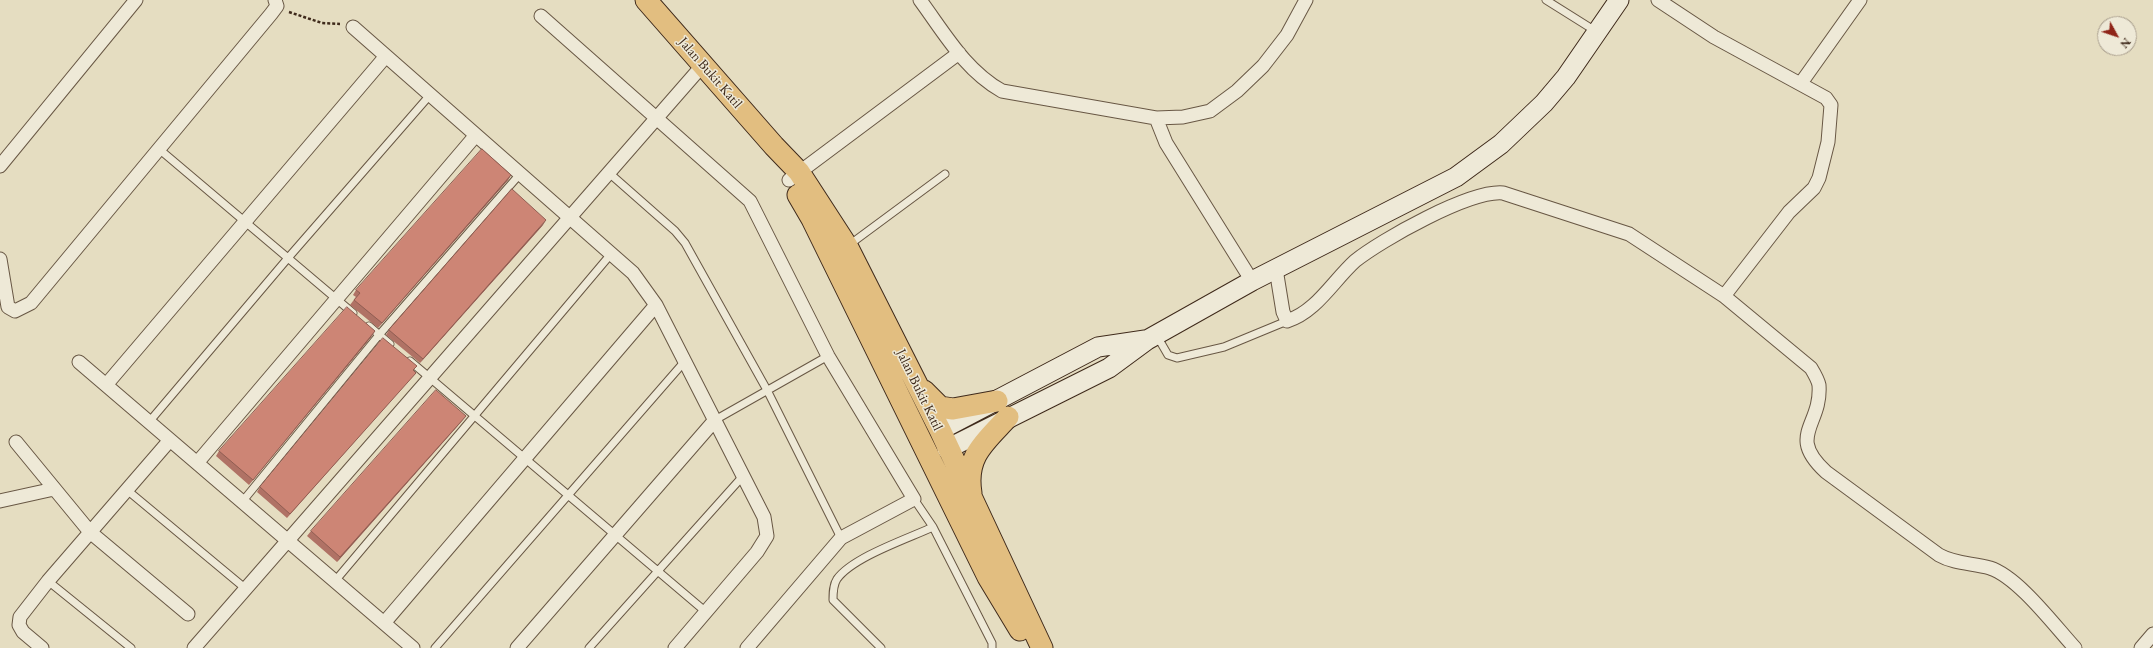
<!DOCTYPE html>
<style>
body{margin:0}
#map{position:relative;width:2153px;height:648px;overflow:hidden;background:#e5ddc1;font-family:"EB Garamond",serif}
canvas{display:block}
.north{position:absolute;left:2097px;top:16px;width:40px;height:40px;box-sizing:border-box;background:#eee9d7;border:1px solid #a89d8c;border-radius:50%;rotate:130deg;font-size:11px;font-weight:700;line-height:16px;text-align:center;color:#3f2a1b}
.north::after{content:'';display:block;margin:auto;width:14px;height:18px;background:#8f2418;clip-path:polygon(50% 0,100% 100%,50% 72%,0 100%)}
</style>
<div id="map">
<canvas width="2153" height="648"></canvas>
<div class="north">N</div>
</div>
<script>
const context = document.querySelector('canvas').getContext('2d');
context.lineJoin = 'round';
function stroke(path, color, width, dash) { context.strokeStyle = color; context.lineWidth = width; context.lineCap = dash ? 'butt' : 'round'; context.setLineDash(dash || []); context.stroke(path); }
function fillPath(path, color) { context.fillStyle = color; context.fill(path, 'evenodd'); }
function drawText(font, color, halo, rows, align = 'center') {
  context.font = font + ' "EB Garamond",serif'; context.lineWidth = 3; context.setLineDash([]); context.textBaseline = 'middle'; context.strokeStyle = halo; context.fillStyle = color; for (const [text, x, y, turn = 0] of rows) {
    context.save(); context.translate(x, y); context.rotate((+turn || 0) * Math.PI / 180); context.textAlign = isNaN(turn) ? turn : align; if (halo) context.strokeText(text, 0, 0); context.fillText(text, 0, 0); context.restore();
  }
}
const path = new Path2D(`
 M 289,12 L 322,23 L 340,24`);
const lane = new Path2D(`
 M 1546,0 L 1597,32
 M 159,149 L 353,313
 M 608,172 L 675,231 L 685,243 L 767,390 L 841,538
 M 849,245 L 945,174
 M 369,326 L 390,344
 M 1157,336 L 1168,355 L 1177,358 L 1224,347 L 1287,321
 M 410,361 L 706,612
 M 715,420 L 828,356
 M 149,422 L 288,258 L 430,95
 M 127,490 L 246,589
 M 914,499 L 933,527 L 992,643 L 992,648
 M 242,502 L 379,335 L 520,174
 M 48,581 L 131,648
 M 335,581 L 611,254
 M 435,648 L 685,361
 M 589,648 L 743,476
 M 881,648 L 833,600 C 833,593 833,585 837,579 C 853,557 907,539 933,527`);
const street = new Path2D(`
 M 920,0 C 945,34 965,70 1002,91 L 1156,118 L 1183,117 L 1210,111 L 1237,91 L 1263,66 L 1287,35 L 1306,0
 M 1658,0 L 1714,37 L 1826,98 L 1831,105 L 1828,142 L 1819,178 L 1814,188 L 1789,212 L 1724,296
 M 541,16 L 750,201 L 828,356 L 914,499 L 841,538 L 747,648
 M 353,27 L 633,273 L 656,305 L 764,517 L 767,536 L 757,552 L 675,648
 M 1801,83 L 1860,0
 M 1156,118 L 1166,143 L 1252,281
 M 0,166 L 136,0
 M 789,180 L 959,53
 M 0,259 L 8,307 L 15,311 L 31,303 L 271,14 L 277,6 L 275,0
 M 1276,269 L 1283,312 L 1287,321 C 1316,312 1333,281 1355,261 C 1381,240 1470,190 1503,193 L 1629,234 L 1724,296 L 1811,368 C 1814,373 1818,380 1819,385 C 1822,426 1786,435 1826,472 L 1939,555 C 1955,564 1972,563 1990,568 C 2018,577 2054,625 2075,648
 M 79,362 L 413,648
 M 106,385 L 386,56
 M 16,442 L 90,532 L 188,614
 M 197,463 L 476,135
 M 0,501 L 54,489
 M 384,623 L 656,305
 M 42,648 L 23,632 L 19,625 L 20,617 L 48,581 L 170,440
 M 194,648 L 702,66
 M 517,648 L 715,420
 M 2141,648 L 2153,634`);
const secondary = new Path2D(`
 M 940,430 L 1098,347 L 1145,340
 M 947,449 L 1109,368 L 1147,340 L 1252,281 L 1456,177 L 1501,144 L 1544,103 L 1566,77 L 1619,0`);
const primary = new Path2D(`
 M 646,0 L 774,146 L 799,172 L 847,246 L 940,430 L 1042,648
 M 798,195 L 812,219 L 988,577 L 1020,630
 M 924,391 L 940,407 L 953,409 L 997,401
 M 971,493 C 965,456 985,442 1008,417`);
const wall = new Path2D(`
 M 511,175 L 508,180 L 378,328 L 350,305 L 356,297 L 353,295 L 356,290 Z
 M 543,225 L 420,363 L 386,335 L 389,330 Z
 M 372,336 L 249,485 L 216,456 L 219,451 Z
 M 413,371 L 416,373 L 412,377 L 287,518 L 257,492 L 260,487 Z
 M 462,421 L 337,562 L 307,536 L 311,531 Z`);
const shadedWall = new Path2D(`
 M 511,175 L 508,180 L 378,328 L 382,323 Z
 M 546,220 L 543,225 L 420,363 L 423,359 Z
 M 375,331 L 372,336 L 249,485 L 253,480 Z
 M 466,416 L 462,421 L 337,562 L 340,557 Z`);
const building = new Path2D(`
 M 482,149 L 511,175 L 382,323 L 354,300 L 360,293 L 356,290 Z
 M 512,189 L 546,220 L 423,359 L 389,330 Z
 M 347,307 L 375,331 L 253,480 L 219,451 Z
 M 383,338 L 417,366 L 413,370 L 416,373 L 290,514 L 260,487 Z
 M 436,390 L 466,416 L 340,557 L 311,531 Z`);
const streetNames = [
 ["Jalan Bukit Katil",710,73,49],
 ["Jalan Bukit Katil",919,390,64]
];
stroke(lane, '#685744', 9);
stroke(street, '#685744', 15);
stroke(secondary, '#3f2a1b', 21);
stroke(primary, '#3f2a1b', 23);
stroke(path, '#3f2a1b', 2.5, [3, 2]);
stroke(lane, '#eee9d7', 7);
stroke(street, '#eee9d7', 13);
stroke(secondary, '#eee9d7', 19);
stroke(primary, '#e2be80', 21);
fillPath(wall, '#b07265');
fillPath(shadedWall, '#905d52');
fillPath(building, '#cd8575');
stroke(building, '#905d52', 1);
drawText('14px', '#3f2a1b', '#eee9d7', streetNames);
</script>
